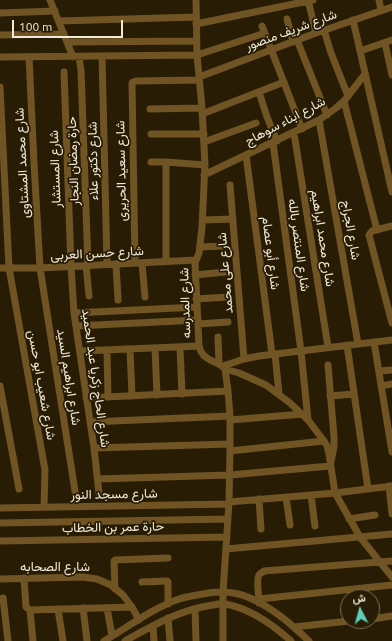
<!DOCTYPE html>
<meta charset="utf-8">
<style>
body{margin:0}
#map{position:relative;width:392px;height:641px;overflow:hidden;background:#281d04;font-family:Ubuntu,Vazirmatn,sans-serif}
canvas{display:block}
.north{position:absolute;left:340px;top:589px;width:40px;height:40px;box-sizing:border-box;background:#281d04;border:1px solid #786f5a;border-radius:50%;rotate:354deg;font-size:11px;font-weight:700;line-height:16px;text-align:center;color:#f0e9da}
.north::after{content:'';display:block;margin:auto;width:14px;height:18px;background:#5cceba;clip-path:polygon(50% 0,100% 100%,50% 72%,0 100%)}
.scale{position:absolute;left:12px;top:20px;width:111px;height:18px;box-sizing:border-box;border:2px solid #f0e9da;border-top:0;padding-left:5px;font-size:12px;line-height:14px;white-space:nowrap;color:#f0e9da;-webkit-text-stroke:3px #281d04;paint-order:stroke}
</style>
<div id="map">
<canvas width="392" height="641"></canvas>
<div class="north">ش</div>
<div class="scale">100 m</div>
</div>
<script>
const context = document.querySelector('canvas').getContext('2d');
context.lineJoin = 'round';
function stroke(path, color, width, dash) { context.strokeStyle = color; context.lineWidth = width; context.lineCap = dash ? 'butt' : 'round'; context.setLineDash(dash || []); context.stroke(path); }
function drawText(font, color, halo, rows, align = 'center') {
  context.font = font + ' Ubuntu,Vazirmatn,sans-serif'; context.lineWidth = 3.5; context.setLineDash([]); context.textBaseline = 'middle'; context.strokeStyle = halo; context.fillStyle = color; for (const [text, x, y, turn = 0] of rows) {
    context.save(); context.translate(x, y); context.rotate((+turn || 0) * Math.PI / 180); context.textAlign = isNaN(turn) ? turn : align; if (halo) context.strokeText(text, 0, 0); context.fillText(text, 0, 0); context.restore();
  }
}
const minor = new Path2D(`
 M 50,0 L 73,57
 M 196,0 L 197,55 L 202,108 L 205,165 L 202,227 L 199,253 L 195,263 L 199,346 C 200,349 200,351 202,353 C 207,362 219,361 225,369 L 228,391 L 230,416 L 230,451 L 229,502 L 223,592 L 223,641
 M 308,0 L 316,33
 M 379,0 L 381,10
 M 0,13 L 55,11
 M 287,19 L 293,42
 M 353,20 L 392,192
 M 59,21 L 196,17
 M 196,24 L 313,0
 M 262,26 L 302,129
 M 324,30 L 331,53 L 348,96
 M 0,35 L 64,34
 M 297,40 L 327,115
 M 68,42 L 197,41
 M 385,43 L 392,75
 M 360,51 L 392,40
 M 102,56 L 107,264
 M 0,57 L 197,55 L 265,33
 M 29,57 L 34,163 L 40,268 L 75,491
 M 79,57 L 81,70 L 88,265
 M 64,72 L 71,266 L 74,313 L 94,448 L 99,493
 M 199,77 L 316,33 L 392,7
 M 0,87 L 9,268
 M 259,92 L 267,117 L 277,141
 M 344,101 L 377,230
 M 150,109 L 202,108
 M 202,114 L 284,82
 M 319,120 L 358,344
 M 294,133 L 328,347
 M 151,134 L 204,134
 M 204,142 L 256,123
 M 273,143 L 301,351 L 308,420
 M 246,155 L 272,354
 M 151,162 L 166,162 L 205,165
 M 166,162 L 166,261
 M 204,175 L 319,120 L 336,108 L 344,101 L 365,74
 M 230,185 L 244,359
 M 203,220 L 233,219
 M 392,226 L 372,231 L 369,235 L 392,323
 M 200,247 L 225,246
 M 135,263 L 132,83 L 133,82 L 136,81 L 199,80
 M 142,263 L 145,297
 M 116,264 L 118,300
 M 86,265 L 89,296
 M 0,268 L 40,268 L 196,260
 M 9,268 L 45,470 L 44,507
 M 195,275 L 225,272
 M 196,299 L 228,297
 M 74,313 L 197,307
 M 198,324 L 228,322
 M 76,326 L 198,320
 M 218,337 L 219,363
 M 374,342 L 392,452
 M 347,345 L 368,489
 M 180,347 L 182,394
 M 155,348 L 157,395
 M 130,349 L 132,396
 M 107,350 L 108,397
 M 80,351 L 199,346
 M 275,354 L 279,394
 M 223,366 L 244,359 L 259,356 L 392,340
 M 225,369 L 239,373 L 266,385 L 290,403 L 308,420 L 324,441 L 327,446 L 329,454 L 335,493 L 360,537 L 392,577
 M 379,371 L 392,370
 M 0,386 L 19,489
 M 381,386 L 392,384
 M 330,396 L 354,394
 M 86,398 L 228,391
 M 230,420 L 303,414
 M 90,422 L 230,416
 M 94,448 L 230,444
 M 230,451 L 324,441
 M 98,479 L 230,475 L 330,466 L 334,447 L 334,437 L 328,365
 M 389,486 L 392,514
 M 311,495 L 315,526
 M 286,497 L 290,525
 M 259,499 L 261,529
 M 229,502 L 335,493 L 392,486
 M 0,508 L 229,504
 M 349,519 L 375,515
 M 0,523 L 228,519
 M 0,541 L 227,537
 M 226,549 L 392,534
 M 24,578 L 26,607 L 30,610 L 33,641
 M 0,579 L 83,577 L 97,579 L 111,585 L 123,595 L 132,607 L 139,620
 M 142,582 L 167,581 L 168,582 L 168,604
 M 115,589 L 114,561 L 115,560 L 168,558
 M 3,598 L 8,641
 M 259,599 L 392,585
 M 259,603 C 259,596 256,580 259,575 C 260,573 262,573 264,571 L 392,561
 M 83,608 L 87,641
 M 107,608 L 112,636
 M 58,609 L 63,641
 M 195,609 L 196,641
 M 30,610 L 132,607
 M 168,618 L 170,641
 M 372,619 L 392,616
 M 153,626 L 154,641
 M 294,627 L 349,621
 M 104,641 C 128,627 153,608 179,599 C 188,596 198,595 208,593 C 222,591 237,592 250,598 C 273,608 291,624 309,641
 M 125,641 C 152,626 181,609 213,605 C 217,604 221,603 225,604 C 250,608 272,624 291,641`);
const streetNames = [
 ["شارع شريف منصور",291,30,-20],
 ["شارع ابناء سوهاج",285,121,-28],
 ["حارة رمضان النجار",73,161,-92],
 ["شارع دكتور علاء",93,161,-91],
 ["شارع محمد المشتاوى",22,163,-93],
 ["شارع المستشار",55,169,-92],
 ["شارع سعيد الحريرى",121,171,-91],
 ["شارع الجراج",351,230,80],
 ["شارع محمد ابراهيم",323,238,81],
 ["شارع المنتصر بالله",299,245,82],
 ["شارع حسن العربى",97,253,-3],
 ["شارع أبو عصام",271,253,83],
 ["شارع على محمد",225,273,-95],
 ["شارع المدرسه",185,303,-92],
 ["شارع ابراهيم السيد",69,377,81],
 ["شارع الحاج زكريا عبد الحميد",96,378,82],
 ["شارع شعيب ابو حسن",42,385,80],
 ["شارع مسجد النور",114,494,-1],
 ["حارة عمر بن الخطاب",113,527,-1],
 ["شارع الصحابه",55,567]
];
stroke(minor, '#705423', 7);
drawText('13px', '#f0e9da', '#281d04', streetNames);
</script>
